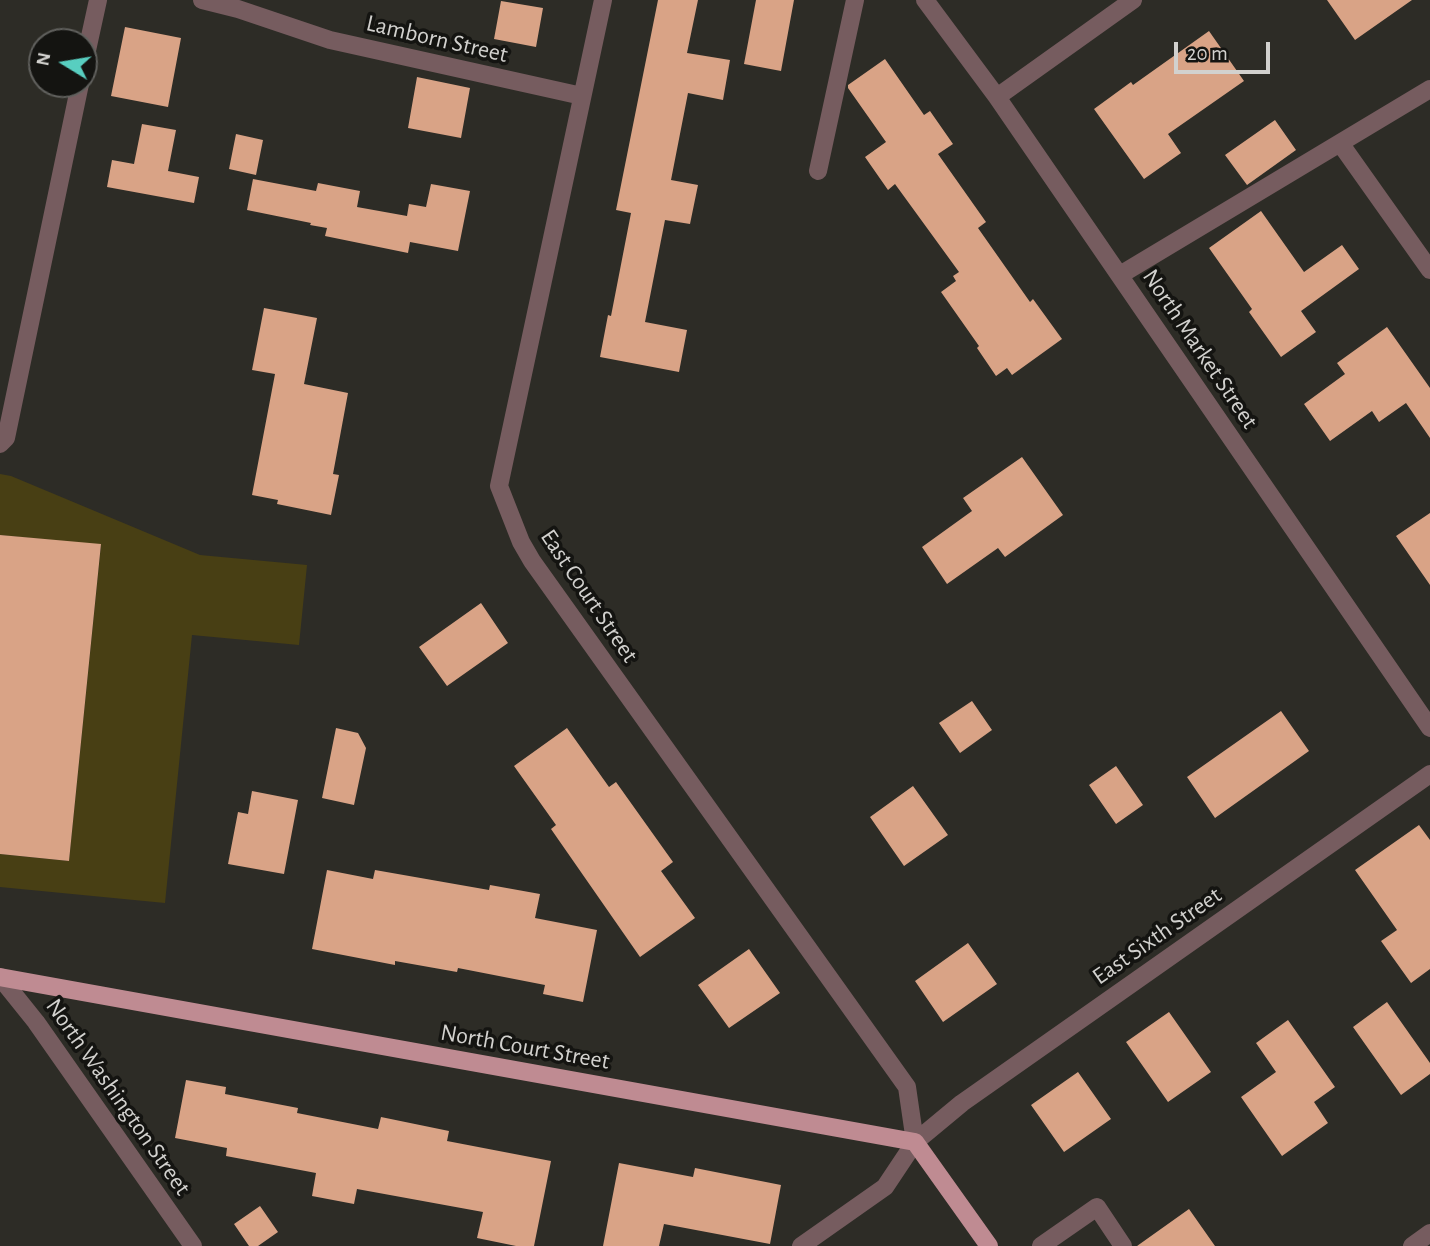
<!DOCTYPE html>
<style>
body{margin:0}
#map{position:relative;width:1430px;height:1246px;overflow:hidden;background:#2d2c26;font-family:"Alegreya Sans",sans-serif}
canvas{display:block}
.north{position:absolute;left:28px;top:28px;width:70px;height:70px;box-sizing:border-box;background:#141411;border:2px solid #60605d;border-radius:50%;rotate:281deg;font-size:19px;font-weight:700;line-height:28px;text-align:center;color:#d2d1ce}
.north::after{content:'';display:block;margin:auto;width:24px;height:32px;background:#58cec0;clip-path:polygon(50% 0,100% 100%,50% 72%,0 100%)}
.scale{position:absolute;left:1174px;top:42px;width:96px;height:32px;box-sizing:border-box;border:4px solid #d2d1ce;border-top:0;padding-left:9px;font-size:21px;line-height:24px;white-space:nowrap;color:#d2d1ce;-webkit-text-stroke:5px #141411;paint-order:stroke}
</style>
<div id="map">
<canvas width="1430" height="1246"></canvas>
<div class="north">N</div>
<div class="scale">20 m</div>
</div>
<script>
const context = document.querySelector('canvas').getContext('2d');
context.lineJoin = 'round';
function fillPath(path, color) { context.fillStyle = color; context.fill(path, 'evenodd'); }
function stroke(path, color, width, dash) { context.strokeStyle = color; context.lineWidth = width; context.lineCap = dash ? 'butt' : 'round'; context.setLineDash(dash || []); context.stroke(path); }
function drawText(font, color, halo, rows, align = 'center') {
  context.font = font + ' "Alegreya Sans",sans-serif'; context.lineWidth = 7; context.setLineDash([]); context.textBaseline = 'middle'; context.strokeStyle = halo; context.fillStyle = color; for (const [text, x, y, turn = 0] of rows) {
    context.save(); context.translate(x, y); context.rotate((+turn || 0) * Math.PI / 180); context.textAlign = isNaN(turn) ? turn : align; if (halo) context.strokeText(text, 0, 0); context.fillText(text, 0, 0); context.restore();
  }
}
const green = new Path2D(`
 M 0,474 L 11,476 L 200,555 L 307,565 L 299,645 L 192,635 L 165,903 L 0,887 L 0,854 L 69,861 L 101,545 L 0,535 Z`);
const building = new Path2D(`
 M 658,0 L 698,0 L 687,53 L 730,60 L 723,100 L 688,93 L 671,180 L 698,185 L 690,224 L 665,220 L 645,322 L 687,330 L 679,372 L 600,357 L 608,315 L 611,316 L 631,213 L 616,210 Z
 M 756,0 L 794,0 L 781,71 L 744,64 Z
 M 1327,0 L 1412,0 L 1355,40 Z
 M 501,1 L 543,8 L 536,47 L 494,39 Z
 M 125,27 L 181,38 L 168,107 L 111,96 Z
 M 1209,31 L 1244,81 L 1168,134 L 1181,153 L 1144,179 L 1094,109 L 1131,82 L 1133,85 Z
 M 885,59 L 924,115 L 930,111 L 953,144 L 938,154 L 986,222 L 978,228 L 1030,302 L 1033,299 L 1062,339 L 1012,375 L 1007,368 L 996,376 L 977,348 L 979,346 L 941,292 L 956,281 L 953,276 L 959,272 L 895,184 L 888,190 L 865,157 L 886,142 L 848,88 L 848,85 Z
 M 417,77 L 470,88 L 461,138 L 408,128 Z
 M 1275,120 L 1296,150 L 1247,185 L 1225,155 Z
 M 142,124 L 176,130 L 168,171 L 199,177 L 194,203 L 107,187 L 112,160 L 134,164 Z
 M 236,134 L 263,140 L 256,175 L 229,169 Z
 M 253,179 L 316,191 L 318,183 L 360,191 L 357,207 L 407,216 L 409,204 L 426,207 L 431,184 L 470,191 L 458,251 L 410,242 L 408,253 L 325,236 L 327,228 L 310,225 L 311,223 L 247,210 Z
 M 1261,211 L 1304,272 L 1342,245 L 1359,269 L 1301,311 L 1316,332 L 1281,357 L 1249,312 L 1252,309 L 1209,248 Z
 M 264,308 L 317,318 L 304,384 L 348,393 L 333,474 L 339,475 L 331,515 L 277,504 L 278,500 L 252,495 L 275,374 L 252,370 Z
 M 1387,327 L 1430,388 L 1430,438 L 1406,403 L 1379,422 L 1372,411 L 1330,441 L 1304,404 L 1345,374 L 1337,363 Z
 M 1022,457 L 1063,515 L 1005,557 L 998,548 L 947,584 L 922,547 L 972,511 L 963,498 Z
 M 1430,513 L 1430,585 L 1396,536 Z
 M 0,535 L 101,544 L 69,861 L 0,854 Z
 M 481,603 L 508,643 L 447,686 L 419,647 Z
 M 972,701 L 992,730 L 960,753 L 939,723 Z
 M 1281,711 L 1309,751 L 1215,818 L 1187,777 Z
 M 336,728 L 358,733 L 366,748 L 354,805 L 322,798 Z
 M 567,728 L 609,787 L 616,782 L 673,862 L 661,871 L 695,918 L 640,957 L 551,829 L 556,825 L 514,766 Z
 M 1116,766 L 1143,805 L 1116,824 L 1089,785 Z
 M 913,786 L 948,835 L 904,866 L 870,817 Z
 M 252,791 L 298,800 L 284,874 L 228,864 L 238,812 L 248,814 Z
 M 1419,825 L 1430,840 L 1430,969 L 1411,983 L 1381,941 L 1397,930 L 1355,870 Z
 M 327,870 L 373,879 L 375,870 L 489,890 L 490,885 L 540,894 L 535,918 L 597,930 L 583,1002 L 543,994 L 545,985 L 458,968 L 457,972 L 395,961 L 395,965 L 312,949 Z
 M 968,943 L 997,984 L 943,1022 L 915,981 Z
 M 749,949 L 780,993 L 729,1028 L 698,985 Z
 M 1387,1002 L 1430,1063 L 1430,1074 L 1401,1095 L 1353,1027 Z
 M 1169,1012 L 1211,1072 L 1168,1102 L 1126,1042 Z
 M 1288,1020 L 1335,1087 L 1314,1102 L 1328,1123 L 1282,1156 L 1241,1097 L 1276,1072 L 1256,1043 Z
 M 1078,1072 L 1111,1119 L 1064,1152 L 1031,1105 Z
 M 186,1080 L 226,1087 L 225,1094 L 298,1108 L 297,1113 L 378,1129 L 381,1117 L 449,1131 L 447,1141 L 551,1161 L 534,1246 L 516,1246 L 477,1238 L 483,1212 L 357,1189 L 354,1204 L 312,1196 L 316,1173 L 226,1156 L 227,1148 L 175,1138 Z
 M 619,1163 L 693,1177 L 695,1168 L 781,1185 L 770,1244 L 664,1224 L 659,1246 L 603,1246 Z
 M 260,1206 L 278,1232 L 258,1246 L 249,1246 L 234,1224 Z
 M 1189,1209 L 1215,1246 L 1137,1246 Z`);
const minor = new Path2D(`
 M 202,0 L 238,9 L 330,40 L 582,96
 M 603,0 L 499,486 L 521,542 L 532,561 L 907,1087 L 915,1142
 M 925,0 L 997,97 L 1430,728
 M 84,64 L 98,0
 M 997,97 L 1133,0
 M 1340,143 L 1430,270
 M 818,171 L 855,0
 M 1120,275 L 1430,89
 M 0,444 L 6,438 L 80,84
 M 0,977 L 36,1022 L 193,1246
 M 801,1246 L 885,1187 L 915,1142 L 962,1103 L 1430,774
 M 1041,1246 L 1097,1207 L 1123,1246
 M 1412,1246 L 1430,1233`);
const major = new Path2D(`
 M 0,977 L 915,1142 L 989,1246`);
const streetNames = [
 ["Lamborn Street",437,39,13],
 ["North Market Street",1200,349,56],
 ["East Court Street",589,596,56],
 ["East Sixth Street",1157,936,-35],
 ["North Court Street",525,1047,10],
 ["North Washington Street",118,1097,55]
];
fillPath(green, '#483f14');
fillPath(building, '#d9a386');
stroke(minor, '#765c5f', 18);
stroke(major, '#bf8b92', 18);
drawText('24px', '#d2d1ce', '#141411', streetNames);
</script>
